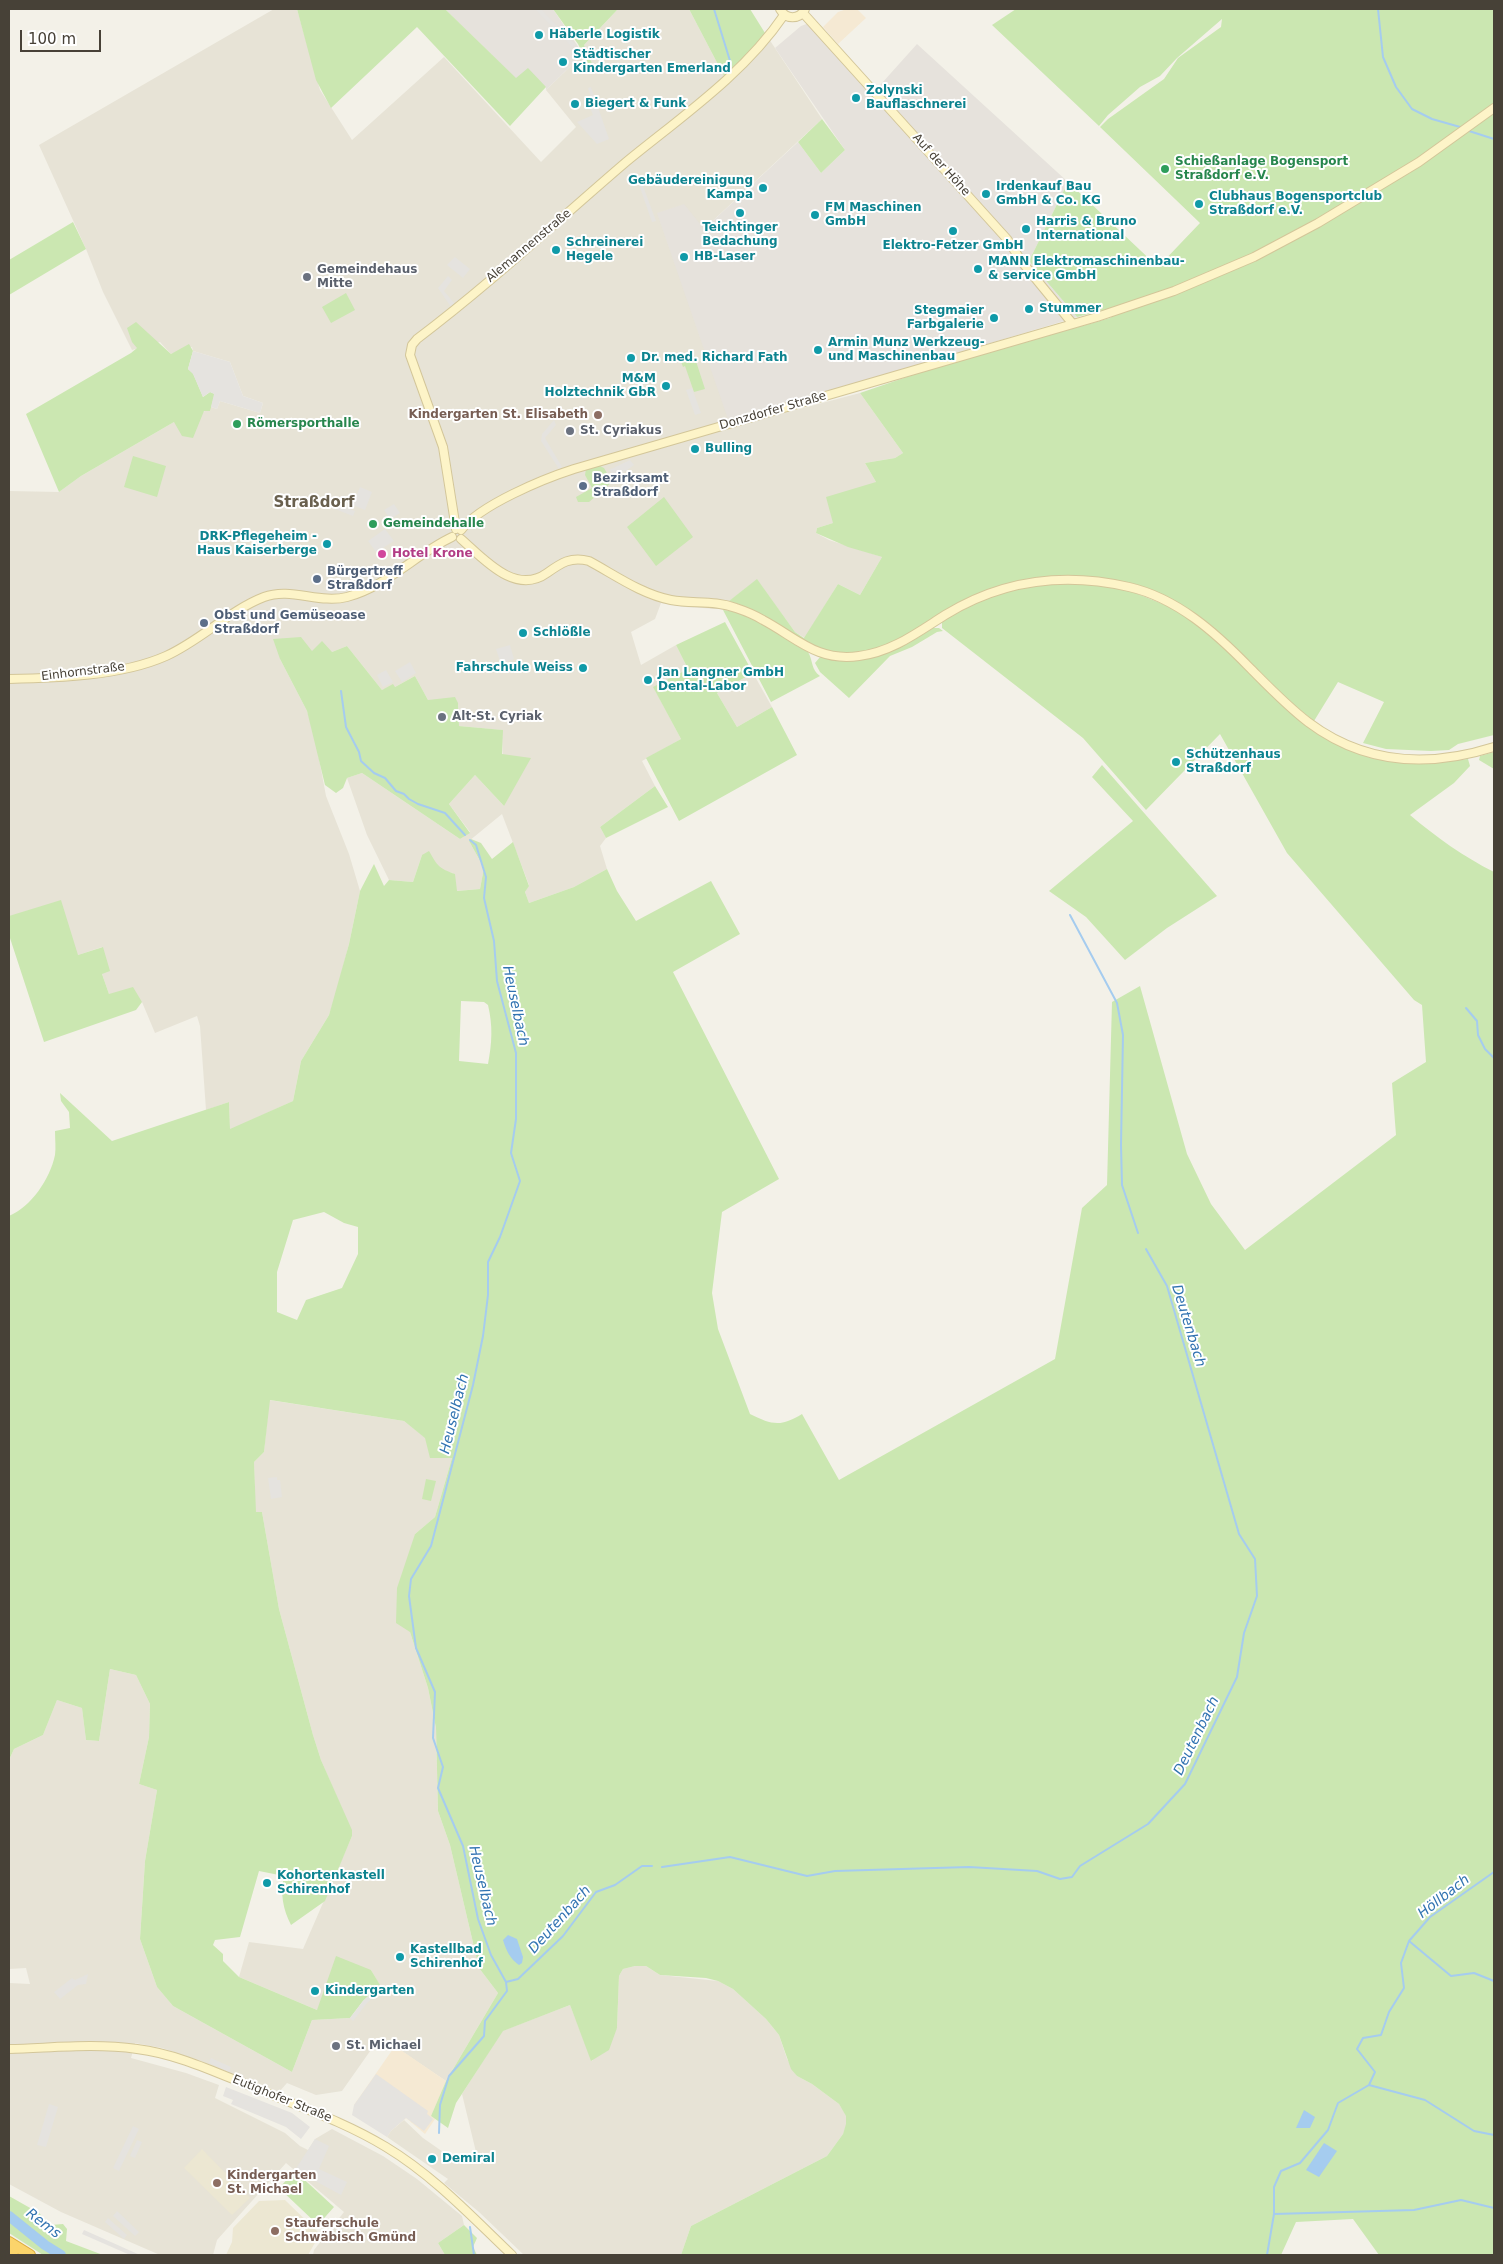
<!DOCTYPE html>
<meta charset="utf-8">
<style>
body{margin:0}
#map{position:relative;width:1503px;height:2264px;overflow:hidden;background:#f3f1e8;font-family:"DejaVu Sans",sans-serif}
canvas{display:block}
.frame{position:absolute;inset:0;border:10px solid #474137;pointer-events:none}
.scale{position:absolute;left:20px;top:30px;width:81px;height:22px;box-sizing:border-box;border:2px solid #474137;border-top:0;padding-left:6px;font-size:15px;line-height:18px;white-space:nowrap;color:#474137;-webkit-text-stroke:4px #fff;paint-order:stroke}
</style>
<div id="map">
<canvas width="1503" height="2264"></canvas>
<div class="frame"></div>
<div class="scale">100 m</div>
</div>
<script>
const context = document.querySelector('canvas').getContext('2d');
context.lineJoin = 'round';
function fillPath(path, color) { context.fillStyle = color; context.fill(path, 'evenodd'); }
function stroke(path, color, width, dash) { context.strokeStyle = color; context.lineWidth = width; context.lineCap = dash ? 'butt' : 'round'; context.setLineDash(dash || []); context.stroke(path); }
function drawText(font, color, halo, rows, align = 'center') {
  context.font = font + ' "DejaVu Sans",sans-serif'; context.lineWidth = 4; context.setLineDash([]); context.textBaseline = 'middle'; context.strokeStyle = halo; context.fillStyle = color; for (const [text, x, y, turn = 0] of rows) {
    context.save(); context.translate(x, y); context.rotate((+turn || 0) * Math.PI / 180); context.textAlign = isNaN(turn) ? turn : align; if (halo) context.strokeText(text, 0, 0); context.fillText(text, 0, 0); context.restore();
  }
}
const residential = new Path2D(`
 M 274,9 L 297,9 L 320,90 L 352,140 L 444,57 L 541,162 L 576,127 L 546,90 L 583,54 L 589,68 L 584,45 L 618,9 L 689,9 L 724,76 L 767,36 L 822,119 L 704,229 L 731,427 L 860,393 L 903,453 L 895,458 L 865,463 L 876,482 L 833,523 L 817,528 L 816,533 L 829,540 L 882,557 L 860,595 L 838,584 L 805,638 L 795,632 L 757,580 L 719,609 L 685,607 L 661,603 L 655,619 L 631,632 L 641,665 L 676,645 L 688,669 L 654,688 L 681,739 L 642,761 L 655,786 L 600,827 L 606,838 L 600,846 L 607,869 L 574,887 L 529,903 L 525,892 L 529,885 L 502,814 L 469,841 L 484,868 L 480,889 L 456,891 L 453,873 L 446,872 L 422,855 L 413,882 L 389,880 L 367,835 L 347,778 L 362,773 L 460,839 L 470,832 L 449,804 L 475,775 L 504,806 L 502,730 L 459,726 L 458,703 L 428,700 L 415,676 L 395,687 L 382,690 L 347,646 L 332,652 L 312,651 L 280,659 L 307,711 L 315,737 L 326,796 L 349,854 L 360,891 L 349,944 L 336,994 L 329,1015 L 301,1061 L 293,1101 L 230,1130 L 229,1102 L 206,1110 L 200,1026 L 197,1016 L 155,1033 L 142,1002 L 109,994 L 102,974 L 102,947 L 78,955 L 9,916 L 9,491 L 59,492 L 81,476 L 174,422 L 205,411 L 210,411 L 211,407 L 217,409 L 220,401 L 260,413 L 263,403 L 243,396 L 230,362 L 193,351 L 192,347 L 171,354 L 160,342 L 132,350 L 103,292 L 86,249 L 39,145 Z
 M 753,673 L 772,707 L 737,727 L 717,693 Z
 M 269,1400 L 404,1421 L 452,1458 L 435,1517 L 415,1534 L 410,1632 L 428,1688 L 436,1728 L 438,1811 L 450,1845 L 479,1968 L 498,1993 L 446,2081 L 380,2037 L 342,2091 L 316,2095 L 287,2083 L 279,2092 L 200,2061 L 162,2048 L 135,2043 L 131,2058 L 186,2073 L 219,2085 L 215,2098 L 285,2133 L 300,2146 L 308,2150 L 315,2139 L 332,2129 L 383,2156 L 417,2179 L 462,2216 L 464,2225 L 438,2243 L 445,2255 L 313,2255 L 314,2250 L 344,2212 L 286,2163 L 217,2240 L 213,2255 L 160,2255 L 61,2212 L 9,2184 L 9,1983 L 30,1984 L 26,1968 L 9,1969 L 9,1760 L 14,1749 L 43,1735 L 57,1700 L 82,1708 L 86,1740 L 99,1741 L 110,1669 L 136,1675 L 150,1704 L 149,1737 L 139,1784 L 157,1790 L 145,1861 L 140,1939 L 157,1987 L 173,2006 L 292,2072 L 312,2020 L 350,2018 L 380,1986 L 371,1970 L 317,2010 L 239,1977 L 249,1942 L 303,1949 L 352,1836 L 351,1830 L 321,1760 L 313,1735 L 279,1609 L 262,1512 L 255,1512 L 254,1462 L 264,1452 Z
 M 635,1966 L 646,1966 L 660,1975 L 718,1981 L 733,1989 L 766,2019 L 779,2035 L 787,2059 L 797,2076 L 812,2084 L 839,2104 L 846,2115 L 847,2124 L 843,2134 L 827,2156 L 691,2226 L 681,2255 L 524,2255 L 479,2212 L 444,2183 L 448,2179 L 387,2137 L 391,2131 L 404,2120 L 423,2138 L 459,2163 L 476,2152 L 462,2094 L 502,2031 L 570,2005 L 592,2061 L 617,2028 L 619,1976 L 623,1969 Z`);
const commercial = new Path2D(`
 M 847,9 L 857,9 L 866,18 L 838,44 L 823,27 L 838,12 Z
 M 395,2046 L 446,2081 L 431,2116 L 435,2119 L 425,2134 L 406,2118 L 391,2131 L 387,2137 L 354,2105 Z`);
const industrial = new Path2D(`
 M 445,9 L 553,9 L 583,54 L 546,90 L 546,87 L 516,79 Z
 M 809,23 L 873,93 L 917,44 L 1068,182 L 1029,261 L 1077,317 L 729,422 L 657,213 L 684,204 L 704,229 L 798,142 L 821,173 L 845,150 L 775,48 L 801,26 Z`);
const education = new Path2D(`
 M 202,2149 L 250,2198 L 232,2215 L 184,2168 Z
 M 285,2200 L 320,2234 L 308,2255 L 226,2255 L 232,2242 L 233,2228 L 259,2201 Z`);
const green = new Path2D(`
 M 297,9 L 445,9 L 516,78 L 528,68 L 546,87 L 510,126 L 417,27 L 331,108 L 316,80 Z
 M 553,9 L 618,9 L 584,45 L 593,66 L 590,68 L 578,44 Z
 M 689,9 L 750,9 L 765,33 L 765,38 L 724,76 Z
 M 1016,9 L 1494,9 L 1494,735 L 1458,744 L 1449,750 L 1431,751 L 1386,749 L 1363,743 L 1384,702 L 1338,682 L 1314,721 L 1285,698 L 1225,638 L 1204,621 L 1183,607 L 1110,580 L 1062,576 L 1026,579 L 979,595 L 917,632 L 868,653 L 842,655 L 818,649 L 752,610 L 729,601 L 757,579 L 795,632 L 804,638 L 838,584 L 860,595 L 882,557 L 848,547 L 816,533 L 817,528 L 833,523 L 826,497 L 876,482 L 865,463 L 895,458 L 903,453 L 860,393 L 927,370 L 1110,318 L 1122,309 L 1122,305 L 1077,317 L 1029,261 L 1068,182 L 1158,267 L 1200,223 L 1100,127 L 1108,119 L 1164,79 L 1178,58 L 1221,27 L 1222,19 L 1177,58 L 1160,76 L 1140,87 L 1108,115 L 1099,126 L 992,25 Z
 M 822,119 L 845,150 L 821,173 L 798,142 Z
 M 73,222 L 86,249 L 9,295 L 9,260 Z
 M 346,293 L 355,310 L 331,323 L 322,307 Z
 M 136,322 L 171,354 L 189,344 L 193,351 L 188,369 L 193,373 L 203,397 L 210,392 L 215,394 L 210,411 L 204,411 L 193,438 L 182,436 L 174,422 L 81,476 L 59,492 L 26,414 L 131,353 L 137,348 L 132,342 L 127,328 Z
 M 693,352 L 705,389 L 694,392 L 685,366 L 683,367 L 679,356 Z
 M 133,456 L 166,466 L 157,497 L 124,487 Z
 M 598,465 L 604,468 L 612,482 L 589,502 L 578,502 L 576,497 L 592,488 L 585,475 L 586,469 Z
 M 664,497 L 693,537 L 656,566 L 627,527 Z
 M 1052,583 L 1101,584 L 1128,590 L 1175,609 L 1214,637 L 1295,714 L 1364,755 L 1403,763 L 1422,764 L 1468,759 L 1470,766 L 1454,783 L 1410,815 C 1436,837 1464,857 1494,872 L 1494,2255 L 1379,2255 L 1353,2219 L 1296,2222 L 1281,2255 L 681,2255 L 691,2226 L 827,2156 L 843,2134 L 846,2124 L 846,2116 L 839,2104 L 812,2084 L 797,2076 L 791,2069 L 779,2035 L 766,2019 L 733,1989 L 718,1981 L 706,1978 L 660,1975 L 646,1966 L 635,1966 L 623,1969 L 619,1976 L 617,2028 L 609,2050 L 591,2061 L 570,2005 L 503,2031 L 456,2103 L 448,2128 L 431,2116 L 446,2081 L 498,1993 L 479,1968 L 450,1845 L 438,1811 L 436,1728 L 428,1688 L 410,1632 L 396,1623 L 397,1588 L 415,1534 L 435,1517 L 452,1458 L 430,1458 L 425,1438 L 404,1421 L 270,1400 L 264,1452 L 254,1462 L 256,1512 L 262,1512 L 279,1609 L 313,1735 L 321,1760 L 352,1830 L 352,1836 L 325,1901 L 291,1925 C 283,1909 280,1894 284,1876 L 259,1871 L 240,1937 L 215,1940 L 213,1945 L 223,1954 L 223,1961 L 239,1977 L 317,2010 L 336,1956 L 371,1970 L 380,1985 L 363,2001 L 350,2018 L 312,2020 L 292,2072 L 173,2006 L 157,1987 L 140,1939 L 145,1861 L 157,1790 L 139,1784 L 149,1737 L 150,1704 L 136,1675 L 110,1669 L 99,1741 L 86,1740 L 82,1708 L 57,1700 L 43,1735 L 14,1749 L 9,1760 L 9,1216 C 31,1207 50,1179 55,1155 C 56,1148 55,1139 55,1131 L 70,1128 L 69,1112 L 61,1101 L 60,1093 L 112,1141 L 229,1102 L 230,1129 L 293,1101 L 301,1061 L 329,1015 L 349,944 L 360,891 L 374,864 L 384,886 L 389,880 L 413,882 L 422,855 L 429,851 C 438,867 439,868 455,874 L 457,891 L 480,889 L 484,868 L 469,841 L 471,839 L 481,843 L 492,859 L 513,842 L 529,886 L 525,892 L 529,903 L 574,887 L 607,869 L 617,891 L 636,921 L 711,881 L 740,934 L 673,972 L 779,1179 L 722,1212 L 712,1293 L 718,1329 L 750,1414 C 772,1425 781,1427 802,1414 L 839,1480 L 1055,1359 L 1082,1208 L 1107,1185 L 1112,1002 L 1140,986 L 1187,1154 L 1211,1204 L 1245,1250 L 1396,1135 L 1392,1083 L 1426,1062 L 1422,1005 L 1414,1000 L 1287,853 L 1220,734 L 1146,810 L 1083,738 L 942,628 L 942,622 C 976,600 1011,588 1052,583 ZM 461,1001 L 484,1002 L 488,1005 C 493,1026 492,1043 488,1064 L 459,1061 ZM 324,1212 L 344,1223 L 358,1227 L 358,1254 L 342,1288 L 306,1300 L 297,1320 L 277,1312 L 277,1272 L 293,1220 Z
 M 723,610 C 755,613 780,637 808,652 C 813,660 811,670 820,676 L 771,702 Z
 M 725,622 L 753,673 L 717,693 L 737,727 L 772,707 L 797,755 L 679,821 L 646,758 L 681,739 L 653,687 L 688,669 L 676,645 Z
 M 933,628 L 939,628 L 943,631 L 937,632 L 912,647 L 890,656 L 849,698 L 820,672 L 815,663 L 820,657 C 867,665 895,653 933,628 Z
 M 301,637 L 312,651 L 322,641 L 332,652 L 347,646 L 382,690 L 393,684 L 395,687 L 415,676 L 428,700 L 455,697 L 458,703 L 459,726 L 503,730 L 502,754 L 531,758 L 504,806 L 475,775 L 449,804 L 470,833 L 460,839 L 362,773 L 347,778 L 343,788 L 336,793 L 325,785 L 307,711 L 280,659 L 273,639 Z
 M 1494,752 L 1494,769 L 1479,760 L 1480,756 Z
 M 1102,765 L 1217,896 L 1167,928 L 1125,960 L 1086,917 L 1049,891 L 1133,821 L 1092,777 Z
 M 655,786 L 668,807 L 606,838 L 600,827 Z
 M 61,900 L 78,955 L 103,947 L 110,971 L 102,974 L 109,994 L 133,987 L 142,1002 L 136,1010 L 44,1042 L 9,935 L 9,916 Z
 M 426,1479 L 436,1481 L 431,1501 L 422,1499 Z
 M 295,2171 L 334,2207 L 318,2225 L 279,2188 Z
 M 9,2196 L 39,2213 L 51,2225 L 63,2224 L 67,2229 L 66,2241 L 103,2255 L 43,2255 L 9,2233 Z
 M 464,2225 L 477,2238 L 473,2247 L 477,2255 L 445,2255 L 438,2243 Z`);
const parking = new Path2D(`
 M 535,9 L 541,9 L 575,44 L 572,47 Z
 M 591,87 L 609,139 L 597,144 L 577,122 L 593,115 L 589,105 L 593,103 L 588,88 Z
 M 640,178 L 656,221 L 652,222 L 637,179 Z
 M 455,257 L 470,269 L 463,278 L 447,265 Z
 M 448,276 L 452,280 L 444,291 L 455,304 L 451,307 L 438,288 Z
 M 193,351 L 230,362 L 243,396 L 263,403 L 260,413 L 220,401 L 217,409 L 211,407 L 214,394 L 210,392 L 203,397 L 193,374 L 188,369 Z
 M 692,388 L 701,413 L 695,415 L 686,390 Z
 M 554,420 L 556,425 L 545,438 L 562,467 L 559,469 L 541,441 L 542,434 Z
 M 630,460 L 634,465 L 616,478 L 609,470 Z
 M 360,487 L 372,492 L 365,510 L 353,505 Z
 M 326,500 L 355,511 L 353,516 L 325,505 Z
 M 394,504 L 400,513 L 390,519 L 384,510 Z
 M 385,529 L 394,541 L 376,552 L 368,541 Z
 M 510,645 L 514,659 L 501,664 L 496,649 Z
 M 410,662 L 416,673 L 402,682 L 395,671 Z
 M 386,670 L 393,682 L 383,687 L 377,675 Z
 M 277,1477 L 277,1480 L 280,1480 L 282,1497 L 271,1499 L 268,1478 Z
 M 88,1974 L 86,1984 L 78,1985 L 60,1999 L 54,1992 L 72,1978 L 75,1980 Z
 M 380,1985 L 383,1989 L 367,2003 L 353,2021 L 350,2018 L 363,2001 Z
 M 211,2058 L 231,2067 L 229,2072 L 209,2063 Z
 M 376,2074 L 428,2111 L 427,2114 L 433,2119 L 424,2131 L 406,2118 L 391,2131 L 387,2137 L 352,2115 L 354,2105 Z
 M 226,2087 L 292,2113 L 310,2127 L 301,2139 L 286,2127 L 231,2104 L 233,2100 L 223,2096 Z
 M 49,2104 L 58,2107 L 46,2147 L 37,2145 Z
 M 133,2126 L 139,2129 L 119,2171 L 113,2168 Z
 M 315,2139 L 329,2146 L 319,2169 L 347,2182 L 341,2195 L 295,2170 Z
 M 137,2140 L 142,2142 L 135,2158 L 130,2156 Z
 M 117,2211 L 139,2232 L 135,2236 L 113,2216 Z
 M 108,2218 L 127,2235 L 124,2239 L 105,2222 Z
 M 84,2230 L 140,2255 L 130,2255 L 82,2234 Z`);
const water = new Path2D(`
 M 508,1935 L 517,1939 L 523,1957 L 522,1963 L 519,1965 C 510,1959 506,1950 503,1940 Z
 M 1304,2110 L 1315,2117 L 1310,2128 L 1296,2128 Z
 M 1324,2143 L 1337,2151 L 1319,2177 L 1306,2170 Z`);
const stream = new Path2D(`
 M 714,9 L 731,64
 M 1378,9 L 1383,57 L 1396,87 L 1412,109 L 1432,119 L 1460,127
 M 1469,131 L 1494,139
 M 341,691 L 346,727 L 359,752 L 361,761 L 374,773 L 385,778 L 396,791 L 404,794 L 409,799 L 418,804 L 445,813 L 465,835
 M 470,840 L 476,845 L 486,877 L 484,898 L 494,941 L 497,981 L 516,1053 L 516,1119 L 511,1153 L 520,1181 L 500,1237 L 488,1262 L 488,1295 L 483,1336 L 473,1385 L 431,1546 L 411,1579 L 409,1596 L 416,1648 L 435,1692 L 433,1738 L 443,1767 L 438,1788 L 463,1846 L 478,1919 L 491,1955 L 506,1982
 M 1070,915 L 1117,1003 L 1123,1035 L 1121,1145 L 1122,1185 L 1138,1233
 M 1466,1008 L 1477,1021 L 1478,1035 L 1485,1049 L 1494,1058
 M 662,1867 L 730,1857 L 807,1876 L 835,1871 L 969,1867 L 1037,1871 L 1060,1879 L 1072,1877 L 1080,1866 L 1148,1824 L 1185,1784 L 1237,1677 L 1244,1633 L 1257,1596 L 1255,1559 L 1239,1534 L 1167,1286 L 1146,1249
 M 1409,1941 L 1451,1976 L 1474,1973 L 1494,1981
 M 1369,2085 L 1425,2100 L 1474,2131 L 1494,2135
 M 439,2133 L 440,2105 L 449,2076 L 484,2036 L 485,2021 L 507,1991 L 506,1982 L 518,1979 L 563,1936 L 596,1892 L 615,1885 L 642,1866 L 652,1866
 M 1274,2214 L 1414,2210 L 1461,2200 L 1494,2208
 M 470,2227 L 474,2255
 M 1267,2255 L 1274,2214 L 1274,2187 L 1281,2171 L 1300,2163 L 1328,2130 L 1338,2103 L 1369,2085 L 1375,2072 L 1357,2049 L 1363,2038 L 1381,2035 L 1389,2012 L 1404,1988 L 1401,1963 L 1409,1941 L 1430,1917 L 1494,1872`);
const river = new Path2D(`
 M 9,2216 L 45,2245 L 61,2255`);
const secondary = new Path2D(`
 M 780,9 C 786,20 799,20 805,9
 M 803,13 L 1007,239 L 1022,262 L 1072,323
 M 456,529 L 443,447 L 410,355 L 412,345 L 417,339 C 490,284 557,221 626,162 C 681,117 744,74 784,15
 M 461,530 C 480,505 543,479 574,469 L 1097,317 L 1174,291 L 1254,257 L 1318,223 L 1419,162 L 1494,108
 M 461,539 C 483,558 515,596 547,573 C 561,563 571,556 589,561 C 615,575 641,594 671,600 C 692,604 715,600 736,608 C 745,611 755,615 763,620 C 797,638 817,662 859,656 C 892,652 918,632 945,615 C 1002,580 1064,572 1129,587 C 1177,598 1216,633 1249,667 C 1268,686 1287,706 1308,722 C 1365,765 1428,768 1494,747
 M 9,679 C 57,678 121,676 166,656 C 200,641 230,610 264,597 C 291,587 319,604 347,597 C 386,587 416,554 452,537
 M 9,2049 C 52,2048 94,2043 137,2049 C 178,2054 217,2073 255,2088 C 300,2107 345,2122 386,2147 C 434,2176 472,2217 512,2255`);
const highway = new Path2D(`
 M 9,2242 L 30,2255
 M 9,2253 L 13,2255`);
const markers = [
 [539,35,5,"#0f9aa8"],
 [563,62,5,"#0f9aa8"],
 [856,98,5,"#0f9aa8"],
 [575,104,5,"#0f9aa8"],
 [1165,169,5,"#2e9e5b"],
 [763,188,5,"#0f9aa8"],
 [986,194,5,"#0f9aa8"],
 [1199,204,5,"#0f9aa8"],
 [740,213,5,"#0f9aa8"],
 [815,215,5,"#0f9aa8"],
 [1026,229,5,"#0f9aa8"],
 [953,231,5,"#0f9aa8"],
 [556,250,5,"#0f9aa8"],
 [684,257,5,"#0f9aa8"],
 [978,269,5,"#0f9aa8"],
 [307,277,5,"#6b7280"],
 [1029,309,5,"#0f9aa8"],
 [994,318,5,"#0f9aa8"],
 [818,350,5,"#0f9aa8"],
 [631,358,5,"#0f9aa8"],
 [666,386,5,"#0f9aa8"],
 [598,415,5,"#8d6e63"],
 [237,424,5,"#2e9e5b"],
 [570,431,5,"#6b7280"],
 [695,449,5,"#0f9aa8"],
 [583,486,5,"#5c6f8a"],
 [373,524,5,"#2e9e5b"],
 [327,544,5,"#0f9aa8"],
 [382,554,5,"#d1479c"],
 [317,579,5,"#5c6f8a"],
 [204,623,5,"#5c6f8a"],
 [523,633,5,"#0f9aa8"],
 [583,668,5,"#0f9aa8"],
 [648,680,5,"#0f9aa8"],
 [442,717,5,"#6b7280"],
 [1176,762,5,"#0f9aa8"],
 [267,1883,5,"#0f9aa8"],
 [400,1957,5,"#0f9aa8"],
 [315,1991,5,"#0f9aa8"],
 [336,2046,5,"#6b7280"],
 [432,2159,5,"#0f9aa8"],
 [217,2183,5,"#8d6e63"],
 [275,2231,5,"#8d6e63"]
];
const cultureNames = [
 ["Häberle Logistik",549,35],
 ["Städtischer",573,55],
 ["Kindergarten Emerland",573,69],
 ["Zolynski",866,91],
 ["Bauflaschnerei",866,105],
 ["Biegert & Funk",585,104],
 ["Gebäudereinigung",753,181,"right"],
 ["Kampa",753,195,"right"],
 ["Irdenkauf Bau",996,187],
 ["GmbH & Co. KG",996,201],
 ["Clubhaus Bogensportclub",1209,197],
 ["Straßdorf e.V.",1209,211],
 ["FM Maschinen",825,208],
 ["GmbH",825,222],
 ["Harris & Bruno",1036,222],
 ["International",1036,236],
 ["Teichtinger",740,228,"center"],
 ["Bedachung",740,242,"center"],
 ["Schreinerei",566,243],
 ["Hegele",566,257],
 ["Elektro-Fetzer GmbH",953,246,"center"],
 ["HB-Laser",694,257],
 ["MANN Elektromaschinenbau-",988,262],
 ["& service GmbH",988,276],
 ["Stummer",1039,309],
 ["Stegmaier",984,311,"right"],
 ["Farbgalerie",984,325,"right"],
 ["Armin Munz Werkzeug-",828,343],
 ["und Maschinenbau",828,357],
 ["Dr. med. Richard Fath",641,358],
 ["M&M",656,379,"right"],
 ["Holztechnik GbR",656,393,"right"],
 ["Bulling",705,449],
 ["DRK-Pflegeheim -",317,537,"right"],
 ["Haus Kaiserberge",317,551,"right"],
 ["Schlößle",533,633],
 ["Fahrschule Weiss",573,668,"right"],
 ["Jan Langner GmbH",658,673],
 ["Dental-Labor",658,687],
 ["Schützenhaus",1186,755],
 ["Straßdorf",1186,769],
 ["Kohortenkastell",277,1876],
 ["Schirenhof",277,1890],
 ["Kastellbad",410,1950],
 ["Schirenhof",410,1964],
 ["Kindergarten",325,1991],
 ["Demiral",442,2159]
];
const leisureNames = [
 ["Schießanlage Bogensport",1175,162],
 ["Straßdorf e.V.",1175,176],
 ["Römersporthalle",247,424],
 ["Gemeindehalle",383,524]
];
const streetNames = [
 ["Auf der Höhe",941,165,48],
 ["Alemannenstraße",529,246,-40],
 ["Donzdorfer Straße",773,411,-16],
 ["Einhornstraße",83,672,-7],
 ["Eutighofer Straße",282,2099,22]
];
const worshipNames = [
 ["Gemeindehaus",317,270],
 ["Mitte",317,284],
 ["St. Cyriakus",580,431],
 ["Alt-St. Cyriak",452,717],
 ["St. Michael",346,2046]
];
const educationNames = [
 ["Kindergarten St. Elisabeth",588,415,"right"],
 ["Kindergarten",227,2176],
 ["St. Michael",227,2190],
 ["Stauferschule",285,2224],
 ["Schwäbisch Gmünd",285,2238]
];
const serviceNames = [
 ["Bezirksamt",593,479],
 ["Straßdorf",593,493],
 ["Bürgertreff",327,572],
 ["Straßdorf",327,586],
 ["Obst und Gemüseoase",214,616],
 ["Straßdorf",214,630]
];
const hotelNames = [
 ["Hotel Krone",392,554]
];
const waterNames = [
 ["Heuselbach",515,1006,78],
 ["Deutenbach",1188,1326,73],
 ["Heuselbach",455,1414,-76],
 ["Deutenbach",1197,1736,-64],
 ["Heuselbach",482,1886,77],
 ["Höllbach",1444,1897,-38],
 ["Deutenbach",560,1920,-48],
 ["Rems",43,2224,37]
];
const quarterNames = [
 ["Straßdorf",314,503]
];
fillPath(residential, '#e7e3d6');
fillPath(commercial, '#f5e9d3');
fillPath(industrial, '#e6e2dc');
fillPath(education, '#ece7d2');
fillPath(green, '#cbe7b1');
fillPath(parking, '#e5e3df');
fillPath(water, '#a5ccef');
stroke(stream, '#a5ccef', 2);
stroke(river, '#a5ccef', 10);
stroke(secondary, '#d3c699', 10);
stroke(highway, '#daaa3b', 12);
stroke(secondary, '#fdf4c8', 8);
stroke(highway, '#fbd46b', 10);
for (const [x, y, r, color] of markers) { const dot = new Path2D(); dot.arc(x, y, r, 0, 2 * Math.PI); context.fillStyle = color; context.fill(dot); stroke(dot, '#fff', 2); }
drawText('bold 12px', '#0d838f', '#fff', cultureNames, 'left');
drawText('bold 12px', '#27864d', '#fff', leisureNames, 'left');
drawText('12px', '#474137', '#fff', streetNames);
drawText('bold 12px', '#5b616d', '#fff', worshipNames, 'left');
drawText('bold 12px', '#785e54', '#fff', educationNames, 'left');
drawText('bold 12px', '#4e5e75', '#fff', serviceNames, 'left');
drawText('bold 12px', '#b23c85', '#fff', hotelNames, 'left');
drawText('italic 14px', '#3173b1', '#fff', waterNames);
drawText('bold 15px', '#69604e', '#fff', quarterNames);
</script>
